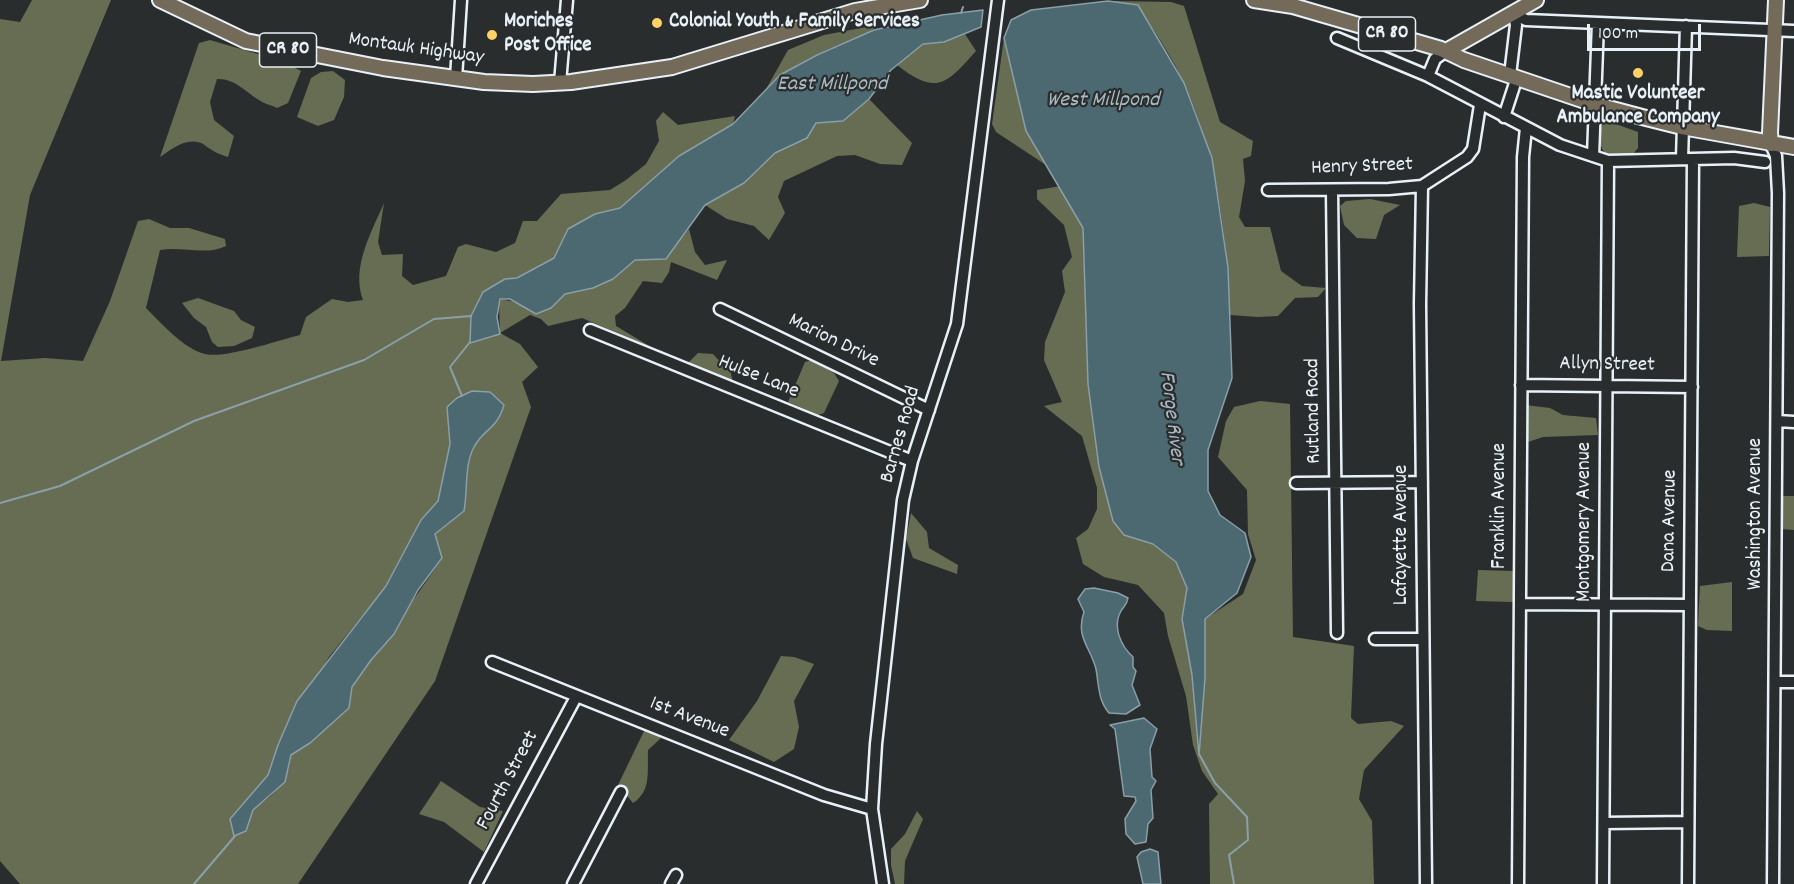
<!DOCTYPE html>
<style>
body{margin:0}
#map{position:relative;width:1794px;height:884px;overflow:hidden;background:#2a2d2e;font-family:Dekko,sans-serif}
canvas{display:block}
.scale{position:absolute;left:1587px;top:24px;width:114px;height:27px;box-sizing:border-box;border:3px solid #e8f1f8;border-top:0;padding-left:8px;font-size:18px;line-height:21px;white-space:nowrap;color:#e8f1f8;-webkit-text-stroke:4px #2a2d2e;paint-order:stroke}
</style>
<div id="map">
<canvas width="1794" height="884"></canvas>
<div class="scale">100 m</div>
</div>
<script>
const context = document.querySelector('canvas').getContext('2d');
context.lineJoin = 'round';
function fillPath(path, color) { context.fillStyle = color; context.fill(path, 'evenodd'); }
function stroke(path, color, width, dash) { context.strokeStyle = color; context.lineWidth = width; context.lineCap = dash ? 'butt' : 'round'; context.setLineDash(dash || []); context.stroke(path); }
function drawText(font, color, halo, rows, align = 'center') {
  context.font = font + ' Dekko,sans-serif'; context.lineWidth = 4.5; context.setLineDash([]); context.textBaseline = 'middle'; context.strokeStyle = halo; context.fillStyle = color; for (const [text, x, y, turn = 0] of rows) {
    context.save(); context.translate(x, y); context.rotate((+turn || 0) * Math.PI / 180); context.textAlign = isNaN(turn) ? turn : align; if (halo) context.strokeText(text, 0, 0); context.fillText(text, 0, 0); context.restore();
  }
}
const green = new Path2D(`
 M 32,0 L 111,0 L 30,195 L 1,361 L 45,358 L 83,361 L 110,301 L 138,221 L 149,219 L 170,228 L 189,228 L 225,239 L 226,246 C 205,256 183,246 160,250 L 146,308 C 161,323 184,349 205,354 C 225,359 279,340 300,335 L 306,317 L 332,299 L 348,302 L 363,300 C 351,268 371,233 384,203 L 378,242 L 382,255 L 403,254 L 402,276 L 413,285 L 446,276 L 458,247 L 466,244 L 496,252 L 515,243 L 523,221 L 537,221 L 561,194 L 610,190 L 626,180 L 646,164 L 659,141 L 656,121 L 663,112 L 678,125 L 735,116 L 733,124 L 679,156 L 620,208 L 595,214 L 569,229 L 554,258 L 517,278 L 505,279 L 471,316 L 471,343 L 500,334 L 499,299 L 551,308 L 565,294 L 593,288 L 613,279 L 635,260 L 666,258 L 689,229 L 695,252 L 705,265 L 727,260 L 717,280 L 671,262 L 669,272 L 662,283 L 643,281 L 625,308 L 615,316 L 616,326 L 651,347 L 582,318 L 548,326 L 541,319 L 530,315 L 500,333 L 520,344 L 538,367 L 522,382 L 531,407 L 435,681 L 298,884 L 20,884 L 0,861 L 0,19 L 20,22 ZM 490,392 L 504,406 C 496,431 483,428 474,447 C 464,467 468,490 464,511 L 435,534 L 442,559 L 352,687 L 349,708 L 310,743 L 291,755 C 289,790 260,807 230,819 L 268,775 L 278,745 L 329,657 L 386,586 L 421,520 L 438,501 L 450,444 L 448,407 Z
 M 1108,1 L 1171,2 L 1184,6 L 1220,122 L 1253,141 L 1251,156 L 1243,159 L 1245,181 L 1239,217 L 1245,227 L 1270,227 L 1281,271 L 1302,286 L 1326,288 L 1318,297 L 1295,298 L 1278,316 L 1258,317 L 1230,315 C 1227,236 1217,158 1185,85 C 1173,58 1154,31 1138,5 Z
 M 877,25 L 871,31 C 834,47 793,61 765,91 L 788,50 L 824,35 Z
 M 965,34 L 976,51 C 947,83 938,97 897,65 L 923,44 L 944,42 Z
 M 1004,38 L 1026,131 L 1049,167 L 996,132 L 992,124 Z
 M 210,40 L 282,61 L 301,71 L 288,103 L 277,108 C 272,105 264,104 259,100 C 246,92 234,78 217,79 L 210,102 L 214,120 L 234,136 L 228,157 C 217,154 212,150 203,144 C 187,136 172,149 160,157 L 199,43 Z
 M 333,71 L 345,80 L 344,97 L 334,120 L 318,126 L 297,117 L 311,78 L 321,72 Z
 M 869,99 L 912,143 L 902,165 L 880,164 L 855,155 L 837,156 L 784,181 L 778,197 L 785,213 L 769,240 L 754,226 L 727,219 L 705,205 L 744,183 L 775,153 L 807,138 L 816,123 L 843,121 Z
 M 1603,123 L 1613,123 L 1638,132 L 1638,148 L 1632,155 L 1607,156 C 1598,146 1598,135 1603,123 Z
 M 1061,186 L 1083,228 L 1088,384 L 1099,467 L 1124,535 L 1153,544 L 1176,562 L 1187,588 L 1182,619 L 1192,675 L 1199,750 L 1205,678 L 1205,619 L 1243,594 L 1256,560 L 1248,534 L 1247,490 L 1218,457 L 1226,421 L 1234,407 L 1260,401 L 1290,404 L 1293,637 L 1354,646 L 1351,718 L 1358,724 L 1391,721 L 1404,726 L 1364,770 L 1359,799 L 1372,821 L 1374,884 L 1210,884 L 1209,804 L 1218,794 L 1202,771 L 1193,745 L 1186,696 L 1168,636 L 1164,613 L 1138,585 L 1104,577 L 1083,564 L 1076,538 L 1088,529 L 1097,509 L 1097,488 L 1082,436 L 1044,406 L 1062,402 L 1044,360 L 1045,342 L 1065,292 L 1062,271 L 1072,257 L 1064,225 L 1037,199 L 1037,190 Z
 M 1370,199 L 1400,205 L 1384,215 L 1376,239 L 1357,238 L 1344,225 L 1340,206 L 1346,201 Z
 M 1754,203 L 1770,207 L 1769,256 L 1737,257 L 1739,206 Z
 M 198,298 L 234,311 L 241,320 L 255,327 L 252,338 L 234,346 L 218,347 L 212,342 L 206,327 L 194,318 L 182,303 Z
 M 698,353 L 713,354 L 731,373 L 733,384 L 687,364 Z
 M 812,360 L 834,373 L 839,381 L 824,413 L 818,415 L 788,402 L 805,362 Z
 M 1525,405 L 1550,408 L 1563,415 L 1596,418 L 1598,435 L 1543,437 L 1525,443 Z
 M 1775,496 L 1794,496 L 1794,530 L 1781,529 Z
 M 911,513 L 927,532 L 929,548 L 958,565 L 957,574 L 913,558 L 906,539 Z
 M 1478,570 L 1514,571 L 1513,602 L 1476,601 Z
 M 1732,582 L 1732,631 L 1707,630 L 1698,626 L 1700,586 Z
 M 781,656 L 794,657 L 814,664 L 794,701 L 799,727 L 794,749 L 774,762 L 729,740 L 757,701 Z
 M 645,729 L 661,738 L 648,750 C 647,770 652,791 633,803 L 618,785 Z
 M 441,781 L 480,807 L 503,811 L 484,852 L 444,822 L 419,814 Z
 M 917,811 L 923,819 L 905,861 L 904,884 L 895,884 L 891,865 L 891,849 L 905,834 Z`);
const water = new Path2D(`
 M 1108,1 L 1138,5 L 1184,83 L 1212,158 L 1228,268 L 1232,378 L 1208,450 L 1208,491 L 1220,515 L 1245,533 L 1251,557 L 1237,593 L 1205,619 L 1205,678 L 1199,755 L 1192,675 L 1182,619 L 1187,588 L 1176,562 L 1153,544 L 1124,535 L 1113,521 L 1099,467 L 1088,384 L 1083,228 L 1026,131 L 1004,38 L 1011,20 L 1031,10 Z
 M 983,10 L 981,27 L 944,42 L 923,44 L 891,70 L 869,99 L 843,121 L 816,123 L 807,138 L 775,153 L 744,183 L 705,205 L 666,259 L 635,260 L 613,279 L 593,288 L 565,294 L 551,308 L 536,314 L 510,299 L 500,299 L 497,317 L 500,334 L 470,343 L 471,316 L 483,292 L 505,279 L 517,278 L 554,258 L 568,229 L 595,214 L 620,208 L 679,156 L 733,124 L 780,75 L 817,55 L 874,30 L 942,15 Z
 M 472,391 L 490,392 L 504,405 C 496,431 484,428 474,447 C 464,466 468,490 464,511 L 435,534 L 442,558 L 418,590 L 394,634 L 371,660 L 352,687 L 349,708 L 310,743 L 291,755 L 285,782 L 253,810 L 246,831 L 234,836 L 230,819 L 268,775 L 278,745 L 297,701 L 386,586 L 421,520 L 438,501 L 450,444 L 447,407 L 457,398 Z
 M 1094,588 L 1118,593 L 1128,598 C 1127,605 1124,606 1121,611 C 1112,627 1121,646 1133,657 L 1133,667 L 1136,671 L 1132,685 L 1140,705 L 1126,714 L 1109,713 C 1098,700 1099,686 1096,669 C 1091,648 1075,637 1084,612 L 1078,599 L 1085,589 Z
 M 1144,718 L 1157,729 L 1150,749 L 1152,777 L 1156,781 L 1151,790 L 1153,818 L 1148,824 L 1146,842 L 1135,844 L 1126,834 L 1125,819 L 1136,801 L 1135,797 L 1124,796 L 1115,729 L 1110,725 Z
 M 1150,849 L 1158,852 L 1161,884 L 1143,884 L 1137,857 L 1141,852 Z`);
const stream = new Path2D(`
 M 961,13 L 963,7
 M 462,396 L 450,367 L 470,342
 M 0,503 L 60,486 L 194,421 L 364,360 L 434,319 L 471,316
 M 1199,754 L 1215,783 L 1247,817 L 1248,840 L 1229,855 L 1234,884
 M 194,884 L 235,836`);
const minor = new Path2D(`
 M 1514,14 L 1526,20 L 1794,31
 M 1337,38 L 1428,76 L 1560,145 L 1608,161 L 1734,158 L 1765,162
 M 1510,75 L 1516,25 L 1514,14
 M 1428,76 L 1435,59 L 1446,51
 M 456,78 L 461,0
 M 560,83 L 567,0
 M 1504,117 L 1517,77
 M 1771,144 L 1776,156 L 1778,193 L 1773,884
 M 1593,156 L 1598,23
 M 1682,159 L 1686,26
 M 1422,186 L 1420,304 L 1426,884
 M 1268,190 L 1389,189 L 1422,186 L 1467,157 L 1473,149 L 1480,105
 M 1332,190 L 1337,633
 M 720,309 L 929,410
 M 590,330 L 912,461
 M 1521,385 L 1692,387
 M 1777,421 L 1794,422
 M 1296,483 L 1422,482
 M 1520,604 L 1690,605
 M 1375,639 L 1422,639
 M 492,662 L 824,795 L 872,809
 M 1775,682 L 1794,682
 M 1604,823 L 1688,822
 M 476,884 L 576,697
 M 573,884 L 621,792
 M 671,884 L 676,875
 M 883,884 L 872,809 L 876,744 L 903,500 L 912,461 L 957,324 L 998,0
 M 1518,884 L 1523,157 L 1526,128
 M 1603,884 L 1608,161
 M 1688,884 L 1693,159`);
const major = new Path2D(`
 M 160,0 L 246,41 L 383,68 L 484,82 L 533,84 L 571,82 L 672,67 L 855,11 L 920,0
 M 1254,0 L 1293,6 L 1441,49 L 1464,60 L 1597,105 L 1646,118 L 1682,127 L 1794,147
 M 1446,51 L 1536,0
 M 1771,144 L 1770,133 L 1776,0`);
const markers = [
 [657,23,6,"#ffd166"],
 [492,35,6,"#ffd166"],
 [1638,73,6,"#ffd166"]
];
const shields = [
 [1387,34,57],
 [288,50,57]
];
const shieldNames = [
 ["CR 80",1387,34],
 ["CR 80",288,50]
];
const poiNames = [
 ["Moriches",504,23],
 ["Post Office",504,47],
 ["Colonial Youth & Family Services",669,23],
 ["Mastic Volunteer",1638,95,"center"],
 ["Ambulance Company",1638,119,"center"]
];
const streetNames = [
 ["Montauk Highway",416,50,8],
 ["Henry Street",1362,168,-2],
 ["Marion Drive",833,342,26],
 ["Allyn Street",1607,366,1],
 ["Hulse Lane",758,378,22],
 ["Rutland Road",1315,411,-91],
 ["Barnes Road",902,435,-74],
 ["Franklin Avenue",1501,506,-90],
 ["Washington Avenue",1757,514,-90],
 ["Dana Avenue",1671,521,-89],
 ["Montgomery Avenue",1586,522,-90],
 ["Lafayette Avenue",1403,535,-90],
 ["1st Avenue",689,719,21],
 ["Fourth Street",509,781,-62]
];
const waterNames = [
 ["East Millpond",832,86],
 ["West Millpond",1103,102],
 ["Forge River",1170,418,83]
];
fillPath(green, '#676d53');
fillPath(water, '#4c6871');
stroke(water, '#8a9fa7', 1.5);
stroke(stream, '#8a9fa7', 2);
stroke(minor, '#e8f1f8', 15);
stroke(major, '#e8f1f8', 18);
stroke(minor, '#2a2d2e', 10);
stroke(major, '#746a5a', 14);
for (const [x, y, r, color] of markers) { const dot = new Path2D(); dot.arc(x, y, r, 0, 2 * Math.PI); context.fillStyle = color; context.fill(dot); stroke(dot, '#2a2d2e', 2); }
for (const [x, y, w] of shields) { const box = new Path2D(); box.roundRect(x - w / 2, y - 17, w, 34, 4.5); context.fillStyle = '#2a2d2e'; context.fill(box); stroke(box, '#e8f1f8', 1.5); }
drawText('bold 20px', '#e8f1f8', null, shieldNames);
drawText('bold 21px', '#e8f1f8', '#2a2d2e', poiNames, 'left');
drawText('21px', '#e8f1f8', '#2a2d2e', streetNames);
drawText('italic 22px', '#aabac2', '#2a2d2e', waterNames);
</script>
